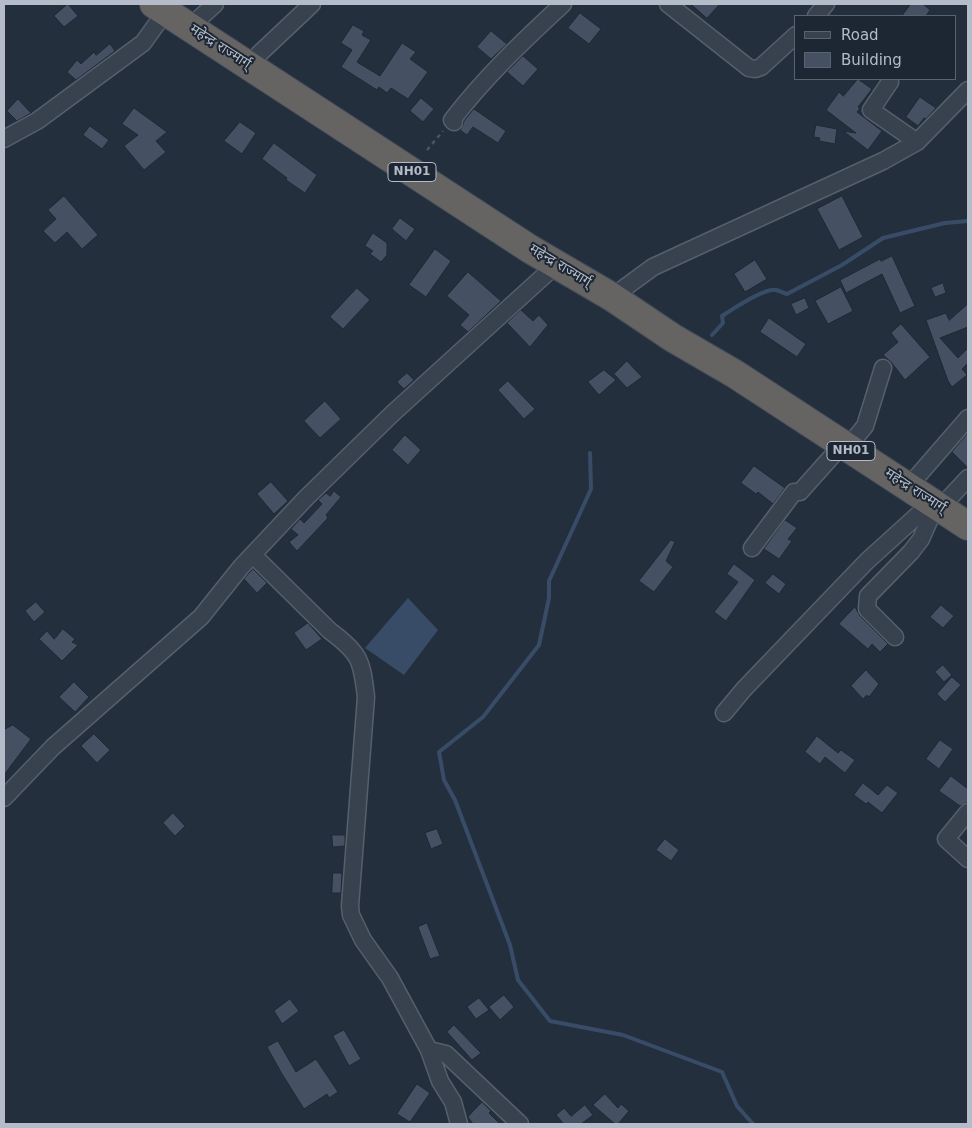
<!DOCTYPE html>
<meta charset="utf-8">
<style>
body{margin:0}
#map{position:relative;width:972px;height:1128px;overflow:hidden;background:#242f3e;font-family:"DejaVu Sans",sans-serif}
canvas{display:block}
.frame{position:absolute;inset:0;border:5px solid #b4bcc9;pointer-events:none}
.legend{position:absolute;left:794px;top:15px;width:162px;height:65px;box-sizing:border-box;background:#1d2633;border:1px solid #59626f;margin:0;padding:6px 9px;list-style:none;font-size:15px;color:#b4bcc9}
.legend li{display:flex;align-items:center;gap:10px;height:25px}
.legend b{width:25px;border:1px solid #59626f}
</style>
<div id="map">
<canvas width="972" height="1128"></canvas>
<div class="frame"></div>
<ul class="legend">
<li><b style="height:6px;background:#38414e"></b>Road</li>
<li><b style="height:14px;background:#455162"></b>Building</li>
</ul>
</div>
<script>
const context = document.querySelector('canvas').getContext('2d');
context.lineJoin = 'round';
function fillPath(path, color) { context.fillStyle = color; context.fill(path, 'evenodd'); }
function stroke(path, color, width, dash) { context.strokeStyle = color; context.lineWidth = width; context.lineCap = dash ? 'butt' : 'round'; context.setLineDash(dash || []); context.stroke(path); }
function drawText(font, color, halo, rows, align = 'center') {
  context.font = font + ' "DejaVu Sans","Noto Sans Devanagari",sans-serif'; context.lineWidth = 4; context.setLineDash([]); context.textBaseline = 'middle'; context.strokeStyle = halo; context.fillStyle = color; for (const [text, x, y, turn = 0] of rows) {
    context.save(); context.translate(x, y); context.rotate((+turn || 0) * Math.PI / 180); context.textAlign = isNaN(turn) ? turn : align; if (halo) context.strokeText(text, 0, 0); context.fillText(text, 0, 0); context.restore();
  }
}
const water = new Path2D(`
 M 408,598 L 438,630 L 404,675 L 365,648 Z`);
const stream = new Path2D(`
 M 712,335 L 723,323 L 722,316 C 733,309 764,288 776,290 C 780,291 784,293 787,294 L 842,265 L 883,238 L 945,223 L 968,221
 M 590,453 L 591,489 L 549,581 L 549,598 L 539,645 L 483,717 L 439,752 L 444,780 L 455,800 L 510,945 L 518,980 L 550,1021 L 623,1035 L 722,1072 L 737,1106 L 753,1124`);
const building = new Path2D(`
 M 68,4 L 78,16 L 64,27 L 54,16 Z
 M 691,4 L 720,4 L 707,18 Z
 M 911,4 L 923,4 L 930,10 L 926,16 L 902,16 Z
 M 580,13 L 601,29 L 589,44 L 568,28 Z
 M 353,25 L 364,31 L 362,35 L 371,40 L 357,62 L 380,76 L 402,43 L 416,52 L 410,59 L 428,72 L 408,99 L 391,88 L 387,93 L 379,87 L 377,90 L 341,67 L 352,50 L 341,43 Z
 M 491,31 L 507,44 L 491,59 L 477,47 Z
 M 110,44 L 115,51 L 76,80 L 67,72 L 77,60 L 81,64 L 94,52 L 96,55 Z
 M 523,56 L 538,69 L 523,86 L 507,72 Z
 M 858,79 L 872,89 L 858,107 L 860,108 L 857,112 L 882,131 L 868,150 L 843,131 L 856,133 L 826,110 L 839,92 L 843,96 Z
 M 920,97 L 936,108 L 926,119 L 924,118 L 918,126 L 906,117 Z
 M 421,98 L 434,109 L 423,122 L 410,111 Z
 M 18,99 L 31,113 L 17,121 L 7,111 Z
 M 134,108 L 167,132 L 156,141 L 166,152 L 144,170 L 124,146 L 138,135 L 122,124 Z
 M 474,109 L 506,131 L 498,143 L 473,127 L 467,135 L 460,130 L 463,125 L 464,121 Z
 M 240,122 L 256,133 L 242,154 L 224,141 Z
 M 816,125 L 837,129 L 835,144 L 819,141 L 820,138 L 814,137 Z
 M 90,126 L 109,140 L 102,149 L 83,135 Z
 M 274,143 L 317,175 L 305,193 L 286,180 L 287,178 L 262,159 Z
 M 64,196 L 98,235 L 82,249 L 67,232 L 55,243 L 43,231 L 56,219 L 48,210 Z
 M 842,196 L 863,237 L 839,250 L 817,209 Z
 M 400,218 L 415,229 L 406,241 L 392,229 Z
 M 373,233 L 387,243 L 387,255 L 381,262 L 370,254 L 373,251 L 365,246 Z
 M 435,249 L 451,261 L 426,297 L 409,285 Z
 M 892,256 L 915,306 L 900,313 L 882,274 L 846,293 L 840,280 L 880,259 L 881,261 Z
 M 755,260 L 767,279 L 745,292 L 734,274 Z
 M 468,272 L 501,301 L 468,332 L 460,325 L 469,315 L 447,296 Z
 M 943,283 L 946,293 L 935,297 L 931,288 Z
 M 841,287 L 853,311 L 828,324 L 815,301 Z
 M 357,288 L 370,300 L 343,329 L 330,317 Z
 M 805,298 L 809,308 L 796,315 L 791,304 Z
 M 968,304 L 968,327 L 940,338 L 958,358 L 968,348 L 968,363 L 962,369 L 967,375 L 952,387 L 948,381 L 926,320 L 946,313 L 949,320 Z
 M 521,310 L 533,321 L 539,315 L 548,325 L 530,347 L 507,323 Z
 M 769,318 L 806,344 L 797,357 L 760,332 Z
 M 901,324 L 930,357 L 905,380 L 891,362 L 883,355 L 898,342 L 891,333 Z
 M 627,361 L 642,377 L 627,388 L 614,374 Z
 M 604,370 L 616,380 L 599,395 L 588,382 Z
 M 407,373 L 414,380 L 404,389 L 397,382 Z
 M 508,381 L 535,409 L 524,419 L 498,390 Z
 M 325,401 L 341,419 L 320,438 L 304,421 Z
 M 968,433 L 968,468 L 952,452 Z
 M 405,435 L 421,450 L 408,465 L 392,450 Z
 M 754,466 L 785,488 L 773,504 L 758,492 L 756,494 L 741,483 Z
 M 271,482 L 288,501 L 274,514 L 257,494 Z
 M 334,491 L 341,497 L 326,515 L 328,518 L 297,551 L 289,542 L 298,535 L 291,529 L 300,519 L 304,523 L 322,504 L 318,500 L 326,493 L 330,496 Z
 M 785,520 L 797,528 L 788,539 L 792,541 L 779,559 L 764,549 Z
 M 671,540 L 675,542 L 666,561 L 673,567 L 654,592 L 639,581 Z
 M 734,564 L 755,580 L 726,621 L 714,612 L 738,582 L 727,574 Z
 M 253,569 L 267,583 L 257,593 L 244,579 Z
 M 773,574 L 786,584 L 779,594 L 765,583 Z
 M 36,602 L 45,612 L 34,622 L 25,611 Z
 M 941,605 L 954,616 L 943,628 L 930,617 Z
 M 855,607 L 860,616 L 888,644 L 880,652 L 872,644 L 868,649 L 839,624 Z
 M 308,623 L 322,639 L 306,650 L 294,633 Z
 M 63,629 L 75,639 L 72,642 L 78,645 L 62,661 L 39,639 L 47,631 L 54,639 Z
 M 943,665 L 952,675 L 944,682 L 935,672 Z
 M 866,670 L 879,684 L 869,697 L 867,695 L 863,699 L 851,686 Z
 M 952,677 L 961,685 L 945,702 L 937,694 Z
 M 74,682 L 89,697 L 75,712 L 59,697 Z
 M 13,725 L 31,739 L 4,775 L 4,730 Z
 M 94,734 L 110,750 L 97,763 L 81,746 Z
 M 817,736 L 838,753 L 841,750 L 855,760 L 845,773 L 825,757 L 820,764 L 805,752 Z
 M 940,740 L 953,749 L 939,769 L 926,759 Z
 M 951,776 L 968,789 L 968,802 L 960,806 L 939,791 Z
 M 863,783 L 878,795 L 887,785 L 898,793 L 882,813 L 868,802 L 866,804 L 854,795 Z
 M 173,813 L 185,826 L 175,836 L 163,823 Z
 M 437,829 L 443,844 L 431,849 L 425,833 Z
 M 332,835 L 345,835 L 345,846 L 333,847 Z
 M 665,839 L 679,850 L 671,861 L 656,850 Z
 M 333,873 L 342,873 L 341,893 L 332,893 Z
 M 427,923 L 440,956 L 430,959 L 418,927 Z
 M 504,995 L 514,1007 L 500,1020 L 489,1007 Z
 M 479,998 L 489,1010 L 476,1019 L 467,1007 Z
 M 290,999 L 299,1011 L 282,1024 L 274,1011 Z
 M 454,1025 L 481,1053 L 472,1060 L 447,1032 Z
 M 344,1030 L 361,1059 L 349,1066 L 333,1036 Z
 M 278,1041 L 296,1072 L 316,1059 L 338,1092 L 329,1098 L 327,1094 L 304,1109 L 282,1074 L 267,1047 Z
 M 417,1084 L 430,1093 L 410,1122 L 397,1114 Z
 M 605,1094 L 618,1108 L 621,1104 L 629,1111 L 618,1124 L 615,1124 L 593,1105 Z
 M 482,1102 L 491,1111 L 489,1113 L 500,1124 L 473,1124 L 468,1117 Z
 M 585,1105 L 593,1115 L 581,1124 L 562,1124 L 563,1123 L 556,1115 L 564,1108 L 571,1116 Z`);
const path = new Path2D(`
 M 427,150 L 443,131`);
const minor = new Path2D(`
 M 668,4 L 749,68 L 755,69 L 761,67 L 796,35
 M 816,16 L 826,4
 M 190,27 L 215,4
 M 250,67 L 259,54 L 312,4
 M 890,82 L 871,110 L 917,142
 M 454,122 L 452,120 C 485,77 524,40 563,4
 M 4,139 L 37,121 L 143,43 L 166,11
 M 612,297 L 653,267 L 883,161 L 917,142 L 968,90
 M 847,448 L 865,426 L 883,368
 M 909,486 L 968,418
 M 940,508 L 968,478
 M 752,548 L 794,492 L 800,492 L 842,445
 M 253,555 L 330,631 C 360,653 362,661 366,697 L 350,906 L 351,915 L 363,940 L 390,978 L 429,1050 L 440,1081 L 453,1102 L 459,1124
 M 895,637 L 867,609 L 868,596 L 911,552 L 921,539 L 936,505
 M 724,713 L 744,689 L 867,561 L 931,503
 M 4,798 L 53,747 L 201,617 L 241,567 L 306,498 L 392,414 L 557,264
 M 968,812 L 946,839 L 968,859
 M 429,1050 L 446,1054 L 520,1124`);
const trunk = new Path2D(`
 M 154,4 L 530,249 L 612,297 L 673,338 L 735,374 L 968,526`);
const shields = [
 [412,172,48],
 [851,451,48]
];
const shieldNames = [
 ["NH01",412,172],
 ["NH01",851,451]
];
const streetNames = [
 ["महेन्द्र राज्मार्ग्",220,47,33],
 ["महेन्द्र राज्मार्ग्",560,266,31],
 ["महेन्द्र राज्मार्ग्",915,491,33]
];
fillPath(water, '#394c67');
stroke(stream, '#394c67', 4);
fillPath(building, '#455162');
stroke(building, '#1f2835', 1);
stroke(minor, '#565f6c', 19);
stroke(trunk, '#434c59', 30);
stroke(path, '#44595c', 2.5, [4, 4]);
stroke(minor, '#38414e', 16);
stroke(trunk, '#656462', 28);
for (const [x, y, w] of shields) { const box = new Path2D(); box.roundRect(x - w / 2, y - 9.5, w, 19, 4); context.fillStyle = '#1d2633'; context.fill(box); stroke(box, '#b4bcc9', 1); }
drawText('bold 12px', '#b4bcc9', null, shieldNames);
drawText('14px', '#b4bcc9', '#1d2633', streetNames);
</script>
